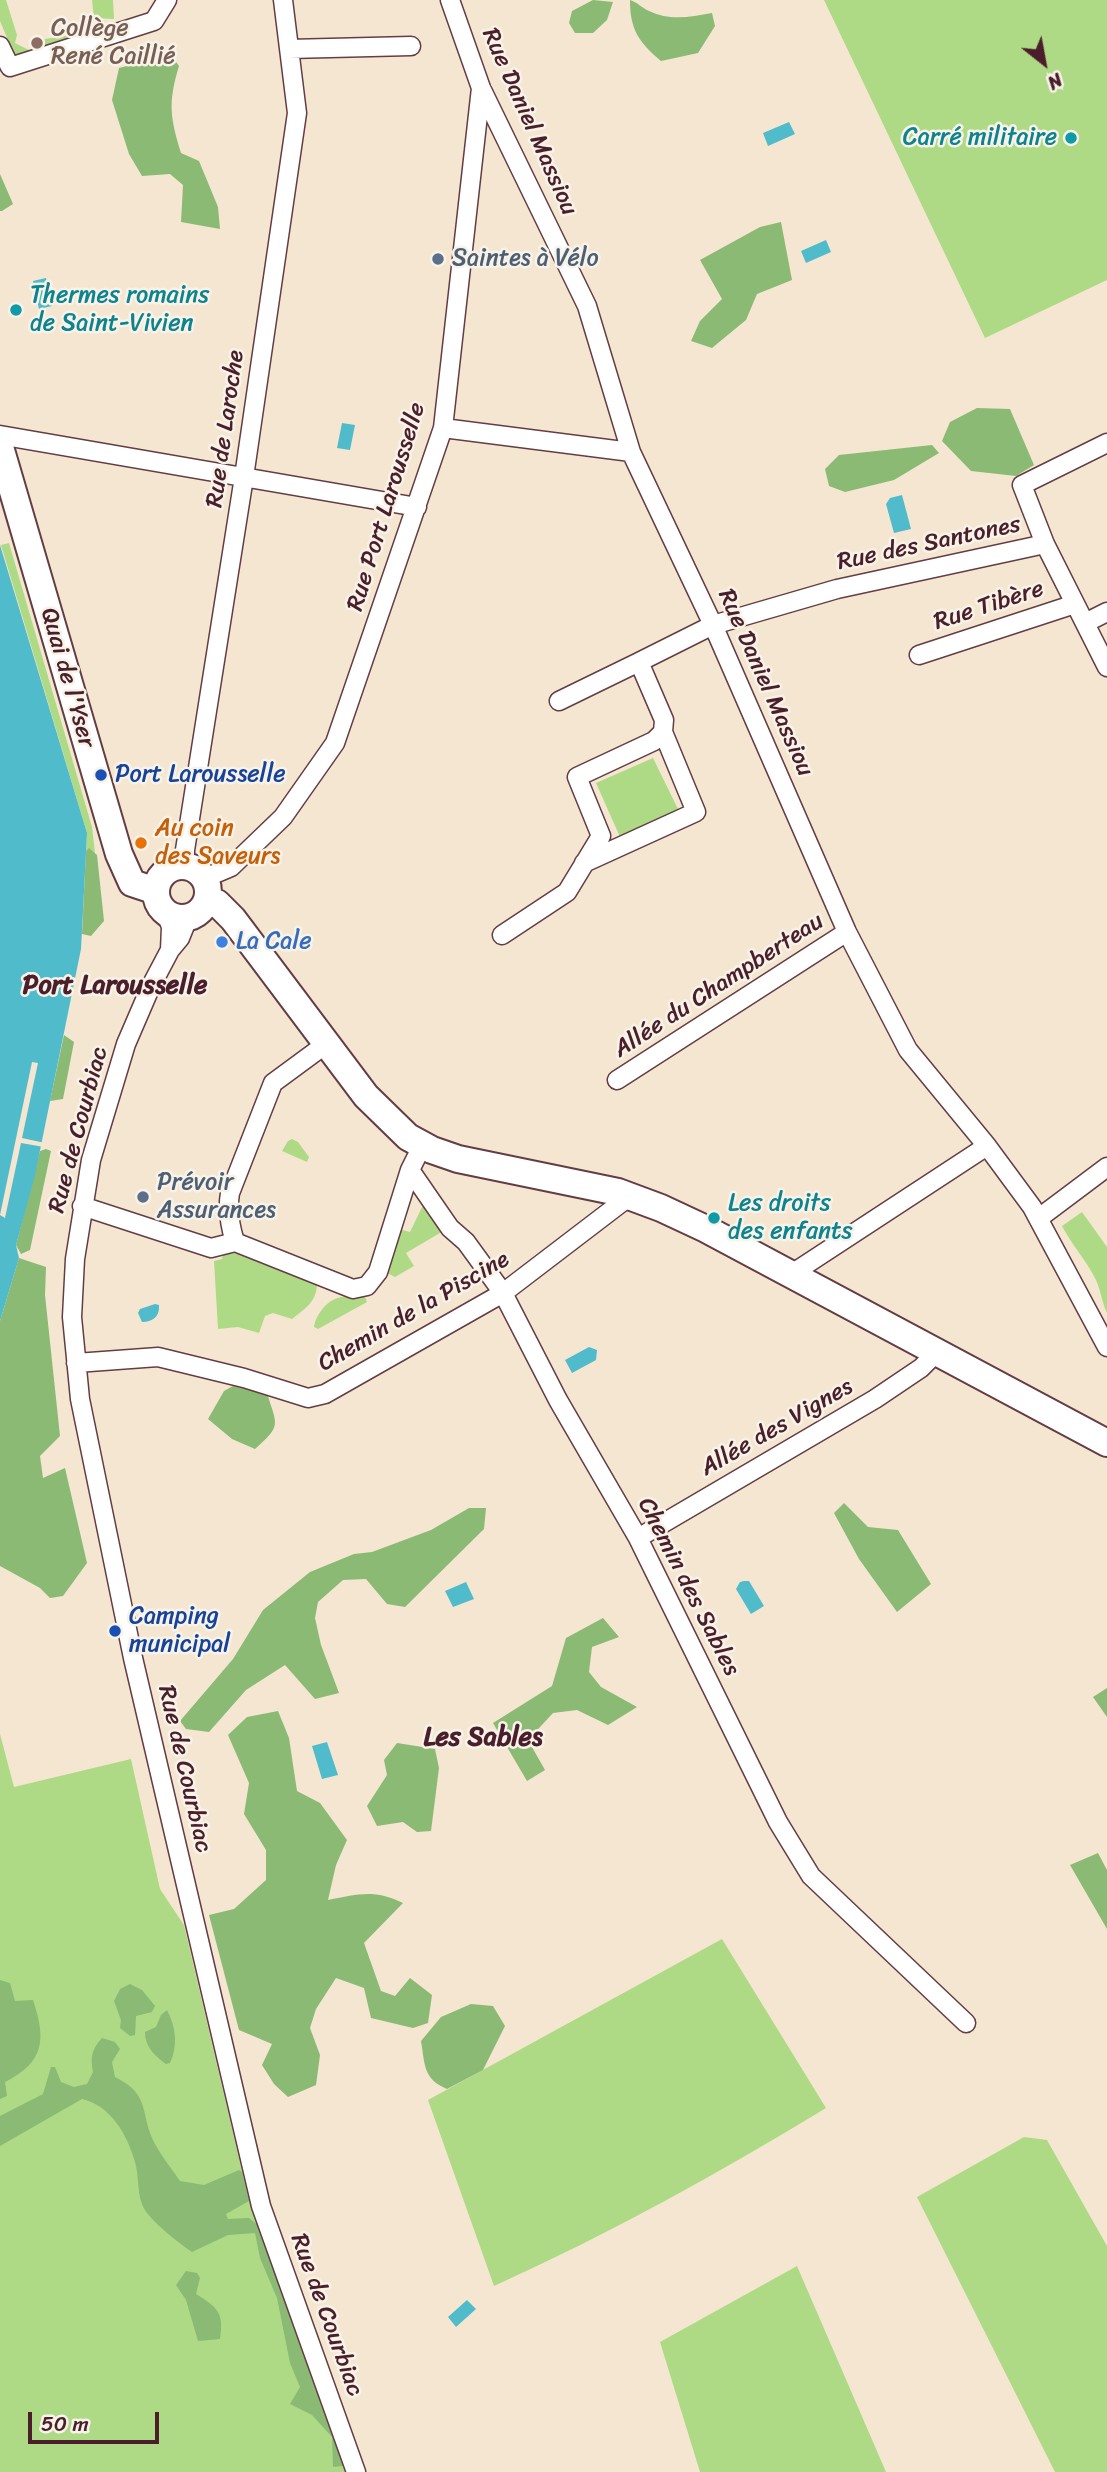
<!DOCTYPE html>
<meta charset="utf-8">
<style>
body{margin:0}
#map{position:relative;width:1107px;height:2472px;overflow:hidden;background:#f5e6d1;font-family:Sriracha,sans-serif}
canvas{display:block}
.north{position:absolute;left:1009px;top:28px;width:70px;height:70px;-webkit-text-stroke:5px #f7f3e8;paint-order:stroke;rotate:149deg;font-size:19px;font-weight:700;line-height:28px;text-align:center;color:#4a1f2b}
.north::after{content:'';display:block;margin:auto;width:24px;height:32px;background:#4a1f2b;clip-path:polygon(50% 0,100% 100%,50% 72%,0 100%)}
.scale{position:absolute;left:28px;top:2412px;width:131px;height:32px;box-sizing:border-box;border:4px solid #4a1f2b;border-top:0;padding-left:9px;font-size:21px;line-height:24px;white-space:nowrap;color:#4a1f2b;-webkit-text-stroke:5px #f7f3e8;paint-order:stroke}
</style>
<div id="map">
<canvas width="1107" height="2472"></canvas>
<div class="north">N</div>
<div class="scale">50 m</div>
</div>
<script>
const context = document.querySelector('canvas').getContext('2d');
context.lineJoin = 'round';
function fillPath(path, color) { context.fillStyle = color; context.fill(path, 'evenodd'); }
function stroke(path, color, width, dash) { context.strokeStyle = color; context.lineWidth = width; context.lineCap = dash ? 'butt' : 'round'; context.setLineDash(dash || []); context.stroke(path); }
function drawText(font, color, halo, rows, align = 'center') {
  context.font = font + ' Sriracha,sans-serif'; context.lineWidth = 5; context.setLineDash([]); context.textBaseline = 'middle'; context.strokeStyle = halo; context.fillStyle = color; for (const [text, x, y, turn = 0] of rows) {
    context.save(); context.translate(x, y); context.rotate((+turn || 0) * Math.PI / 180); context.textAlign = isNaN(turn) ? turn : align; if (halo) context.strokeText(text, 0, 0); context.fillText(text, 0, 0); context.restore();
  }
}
const green = new Path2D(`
 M 0,0 L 6,0 L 17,35 L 15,43 L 31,51 L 45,39 L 115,28 L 16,59 L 0,21 Z
 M 92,0 L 113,0 L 114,19 L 94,18 Z
 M 824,0 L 1107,0 L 1107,280 L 985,338 Z
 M 9,543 L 92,827 L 95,853 L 89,849 L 86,851 L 87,833 L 1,545 Z
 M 653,758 L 678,809 L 620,837 L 596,783 Z
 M 292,1139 L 298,1142 L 309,1157 L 307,1162 L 282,1151 L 288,1141 Z
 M 425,1201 L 445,1230 L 406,1253 L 414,1266 L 395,1277 L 385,1272 L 399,1229 L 410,1232 Z
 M 1082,1212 L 1107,1247 L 1107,1313 C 1102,1303 1101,1291 1096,1280 C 1086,1260 1072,1245 1062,1226 Z
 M 223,1253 L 240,1254 L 314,1282 L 317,1285 C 316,1302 305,1309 292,1319 L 273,1313 L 265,1316 L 259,1333 L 238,1327 L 218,1329 L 214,1261 L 222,1259 Z
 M 364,1294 L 367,1302 L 318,1329 L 314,1327 C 315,1320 317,1317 321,1311 C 333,1294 346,1297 364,1294 Z
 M 0,1734 L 14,1787 L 131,1759 L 160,1889 L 184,1925 L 249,2201 L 356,2472 L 0,2472 Z
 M 722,1939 L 826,2108 C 719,2173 609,2234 494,2286 L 428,2100 Z
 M 1024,2137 L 1047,2140 L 1107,2246 L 1107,2472 L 1055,2472 L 917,2197 Z
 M 797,2266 L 886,2472 L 700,2472 L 660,2342 Z`);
const forest = new Path2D(`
 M 593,0 L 613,2 L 607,20 L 593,33 L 575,33 L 569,23 L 572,11 Z
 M 630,0 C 637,2 642,8 649,11 C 670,21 690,17 712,13 L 715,26 L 698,53 L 661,61 C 639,42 630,30 630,0 Z
 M 171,55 L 179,66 C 168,102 170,117 181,153 L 199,161 L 218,207 L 220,229 L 181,222 L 183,185 L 170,174 L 142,176 L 129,154 L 112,100 L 119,68 Z
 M 0,174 L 13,204 L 2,211 L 0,211 Z
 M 781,222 L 792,280 L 757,294 L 746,320 L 712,348 L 691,341 L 700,321 L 722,299 L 700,260 L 760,227 Z
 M 977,408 L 1010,409 L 1034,465 L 1016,476 L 971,471 L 942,441 L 950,422 Z
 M 932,445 L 939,453 L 894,480 L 845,492 L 829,486 L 825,469 L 839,455 Z
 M 89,848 L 97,855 L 104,921 L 91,936 L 82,934 L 86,851 Z
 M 64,1035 L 74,1042 L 63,1099 L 50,1101 Z
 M 46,1149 L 51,1151 L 30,1250 L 21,1254 L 16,1245 L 40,1151 Z
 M 19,1258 L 46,1267 L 45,1295 L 60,1436 L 40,1456 L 43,1478 L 65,1468 L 87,1563 L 63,1596 L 50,1598 L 40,1588 L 0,1566 L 0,1321 Z
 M 233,1386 L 267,1393 C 277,1426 282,1425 255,1449 L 232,1439 L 208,1419 L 224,1391 Z
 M 844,1503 L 868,1527 L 898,1530 L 931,1584 L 897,1612 L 859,1559 L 834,1513 Z
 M 469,1508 L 486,1508 L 484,1529 L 405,1607 L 387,1604 L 366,1579 L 343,1580 L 318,1602 L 315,1618 L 321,1645 L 339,1693 L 315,1699 L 285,1665 L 246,1690 L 209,1732 L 186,1729 L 180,1721 L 233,1659 L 263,1610 L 310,1572 L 354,1554 L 372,1552 L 431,1530 Z
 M 603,1618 L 619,1637 L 592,1647 L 589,1672 L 601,1687 L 637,1707 L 608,1725 L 577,1710 L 553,1713 L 528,1740 L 545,1770 L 527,1781 L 493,1723 L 552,1686 L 566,1638 Z
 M 1107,1688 L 1107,1717 L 1093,1697 Z
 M 278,1711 L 289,1738 L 297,1791 L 320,1803 L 347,1840 L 336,1865 L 328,1900 C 359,1894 374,1889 403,1903 L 364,1943 L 381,1991 L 395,1996 L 410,1978 L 432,1995 L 428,2023 L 413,2028 L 371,2018 L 364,1988 L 336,1978 L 316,2009 L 310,2028 L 320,2055 L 316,2085 L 288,2097 L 274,2084 L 262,2065 L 272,2044 L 239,2030 L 209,1915 L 234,1909 L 266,1880 L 266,1850 L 244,1814 L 249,1783 L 228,1735 L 247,1717 Z
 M 397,1743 L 435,1749 L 439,1768 L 431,1831 L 417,1832 L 403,1822 L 377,1826 L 367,1806 L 387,1775 L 384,1760 Z
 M 1098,1853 L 1107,1870 L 1107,1929 L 1070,1865 Z
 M 0,1980 L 10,1983 L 15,2001 L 33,2000 C 46,2039 45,2062 5,2082 L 7,2096 L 0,2099 Z
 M 130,1984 L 142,1990 L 155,2006 L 152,2012 L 136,2016 L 135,2035 L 130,2036 L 120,2028 L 121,2020 L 114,2001 L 120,1989 Z
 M 471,2004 L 493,2006 L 505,2026 L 483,2070 L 447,2089 C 423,2079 425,2065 421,2041 L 441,2017 Z
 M 167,2010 C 176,2027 178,2046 170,2063 L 166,2064 C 154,2055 145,2047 145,2032 L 156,2027 L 161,2015 Z
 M 102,2038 L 115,2042 L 120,2049 L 112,2062 L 115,2077 C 152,2095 139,2114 155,2144 C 162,2157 172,2169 180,2181 L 204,2185 L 239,2170 L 242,2172 L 249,2201 L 226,2214 L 228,2219 L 249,2218 L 258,2225 L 353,2465 L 333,2467 L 332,2437 L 312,2415 L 290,2404 L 300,2387 L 290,2363 L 277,2298 L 260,2258 L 255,2233 L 228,2235 L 192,2252 C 180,2244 146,2218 142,2204 C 137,2191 139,2175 135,2162 C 127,2134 111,2106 82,2099 L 0,2146 L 0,2116 L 43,2094 L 51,2067 L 55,2067 L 61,2082 L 74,2087 L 87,2084 L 93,2072 C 90,2057 92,2049 102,2038 Z
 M 186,2271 L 197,2273 L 200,2278 L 196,2294 C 218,2308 224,2312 220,2339 L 198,2341 L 186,2300 L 176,2285 Z`);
const water = new Path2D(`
 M 789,122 L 795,134 L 768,146 L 763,133 Z
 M 826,240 L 831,252 L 806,263 L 801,251 Z
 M 46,278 L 52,306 L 39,309 L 33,281 Z
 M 342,423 L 355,425 L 350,450 L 337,448 Z
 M 902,495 L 911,529 L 894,533 L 886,504 L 890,498 Z
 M 0,545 L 87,833 L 81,949 L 35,1175 L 16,1245 L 19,1258 L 0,1321 Z
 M 155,1304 L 159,1305 C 160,1317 152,1322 142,1322 L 138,1313 L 140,1309 Z
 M 589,1347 L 597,1350 L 596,1360 L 572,1373 L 565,1360 Z
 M 744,1581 L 749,1581 L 764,1606 L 751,1614 L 736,1589 L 740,1582 Z
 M 466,1582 L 474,1599 L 453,1607 L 445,1591 Z
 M 327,1742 L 338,1775 L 322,1779 L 312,1746 Z
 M 467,2300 L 476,2309 L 456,2327 L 448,2317 Z`);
const pier = new Path2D(`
 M 32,1062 L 38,1063 L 22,1138 L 45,1143 L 44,1147 L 21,1143 L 5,1218 L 0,1215 Z`);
const street = new Path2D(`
 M 450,0 L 481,88 L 587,306 L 631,452 L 713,625 L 847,932 L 908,1050 L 987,1146 L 1032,1207 L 1107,1347
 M 0,46 L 10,67 L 154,21 L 167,0
 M 289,49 L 411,46
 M 443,428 L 631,452
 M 0,435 L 417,507
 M 1107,443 L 1022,485 L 1045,544 L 1107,667
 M 1085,623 L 1107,612
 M 919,655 L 1075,604
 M 559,701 L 639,662
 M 584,863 L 696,812 L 663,732 L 664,720 L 639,662 L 713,625 L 837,589 L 1045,544
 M 185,865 L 185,850 L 244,477 L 297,113 L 283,0
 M 205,878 L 231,867 L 283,817 L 335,743 L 443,428 L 481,88
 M 166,913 L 171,927 L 170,950
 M 188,918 L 180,938 L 170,950 L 151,986 L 126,1044 L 91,1160 L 75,1259 L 72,1317 L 80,1399 L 133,1658 L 261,2206 L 356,2472
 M 502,935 L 567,892 L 601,836 L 577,777 L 654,741 L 663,732
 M 617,1080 L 847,932
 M 410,1170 L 450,1228 L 466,1242 L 503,1293 L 558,1400 L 638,1538 L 778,1822 L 811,1876 L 966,2023
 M 82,1206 L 211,1248 L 235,1242 L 353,1289 L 367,1286 L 378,1272 L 410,1170 L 422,1146
 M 1039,1218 L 1107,1167
 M 235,1242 C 230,1226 227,1210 230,1193 L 273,1083 L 326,1044
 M 790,1275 L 987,1146
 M 76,1363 L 158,1357 L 244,1378 L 308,1398 L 325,1394 L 503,1293 L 630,1196
 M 638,1538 L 875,1399 L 921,1368 L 936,1353`);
const secondary = new Path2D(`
 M 0,447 L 119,854 L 132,883 L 156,891
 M156 892a26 26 0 1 1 52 0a26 26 0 1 1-52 0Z
 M 207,900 L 217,903 L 233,919 L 366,1096 L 408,1137 L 432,1150 L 458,1159 L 618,1192 L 661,1208 L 706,1229 L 1107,1443`);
const markers = [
 [37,43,7,"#8d6e63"],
 [1071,138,7,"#0f9aa8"],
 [438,259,7,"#5c6f8a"],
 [16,310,7,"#0f9aa8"],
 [101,775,7,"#1a4fb4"],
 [141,843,7,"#e8710a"],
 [222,942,7,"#3f7fe0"],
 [143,1197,7,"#5c6f8a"],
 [714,1218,7,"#0f9aa8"],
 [115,1631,7,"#1a4fb4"]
];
const educationNames = [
 ["Collège",51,29],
 ["René Caillié",51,57]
];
const streetNames = [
 ["Rue Daniel Massiou",529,122,66],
 ["Rue de Laroche",226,429,-82],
 ["Rue Port Larousselle",387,507,-73],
 ["Rue des Santones",929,544,-12],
 ["Rue Tibère",989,606,-18],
 ["Quai de l'Yser",67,678,74],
 ["Rue Daniel Massiou",765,683,66],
 ["Allée du Champberteau",719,986,-33],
 ["Rue de Courbiac",79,1130,-75],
 ["Chemin de la Piscine",414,1312,-30],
 ["Allée des Vignes",777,1428,-30],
 ["Chemin des Sables",688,1587,63],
 ["Rue de Courbiac",184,1769,77],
 ["Rue de Courbiac",326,2315,70]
];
const cultureNames = [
 ["Carré militaire",1057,138,"right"],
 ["Thermes romains",30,296],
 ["de Saint-Vivien",30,324],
 ["Les droits",728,1204],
 ["des enfants",728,1232]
];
const serviceNames = [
 ["Saintes à Vélo",452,259],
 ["Prévoir",157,1183],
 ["Assurances",157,1211]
];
const transitNames = [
 ["Port Larousselle",115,775],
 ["Camping",129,1617],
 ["municipal",129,1645]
];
const foodNames = [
 ["Au coin",155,829],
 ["des Saveurs",155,857]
];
const shopNames = [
 ["La Cale",236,942]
];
const neighbourhoodNames = [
 ["Port Larousselle",115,986],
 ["Les Sables",483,1738]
];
fillPath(green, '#aeda86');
fillPath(forest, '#8aba73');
fillPath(water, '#4fbbcb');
fillPath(pier, '#f5e6d1');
stroke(street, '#643d44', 21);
stroke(secondary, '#643d44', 30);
stroke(street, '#fff', 18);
stroke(secondary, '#fff', 26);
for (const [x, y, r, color] of markers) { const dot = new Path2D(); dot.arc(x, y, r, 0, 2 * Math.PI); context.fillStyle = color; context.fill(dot); stroke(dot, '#f7f3e8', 2.5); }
drawText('24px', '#785e54', '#f7f3e8', educationNames, 'left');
drawText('24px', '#4a1f2b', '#f7f3e8', streetNames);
drawText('24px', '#0d838f', '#f7f3e8', cultureNames, 'left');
drawText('24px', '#4e5e75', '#f7f3e8', serviceNames, 'left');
drawText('24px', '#164399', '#f7f3e8', transitNames, 'left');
drawText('24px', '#c56008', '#f7f3e8', foodNames, 'left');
drawText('24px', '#366cbe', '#f7f3e8', shopNames, 'left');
drawText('bold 26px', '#4a1f2b', '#f7f3e8', neighbourhoodNames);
</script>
